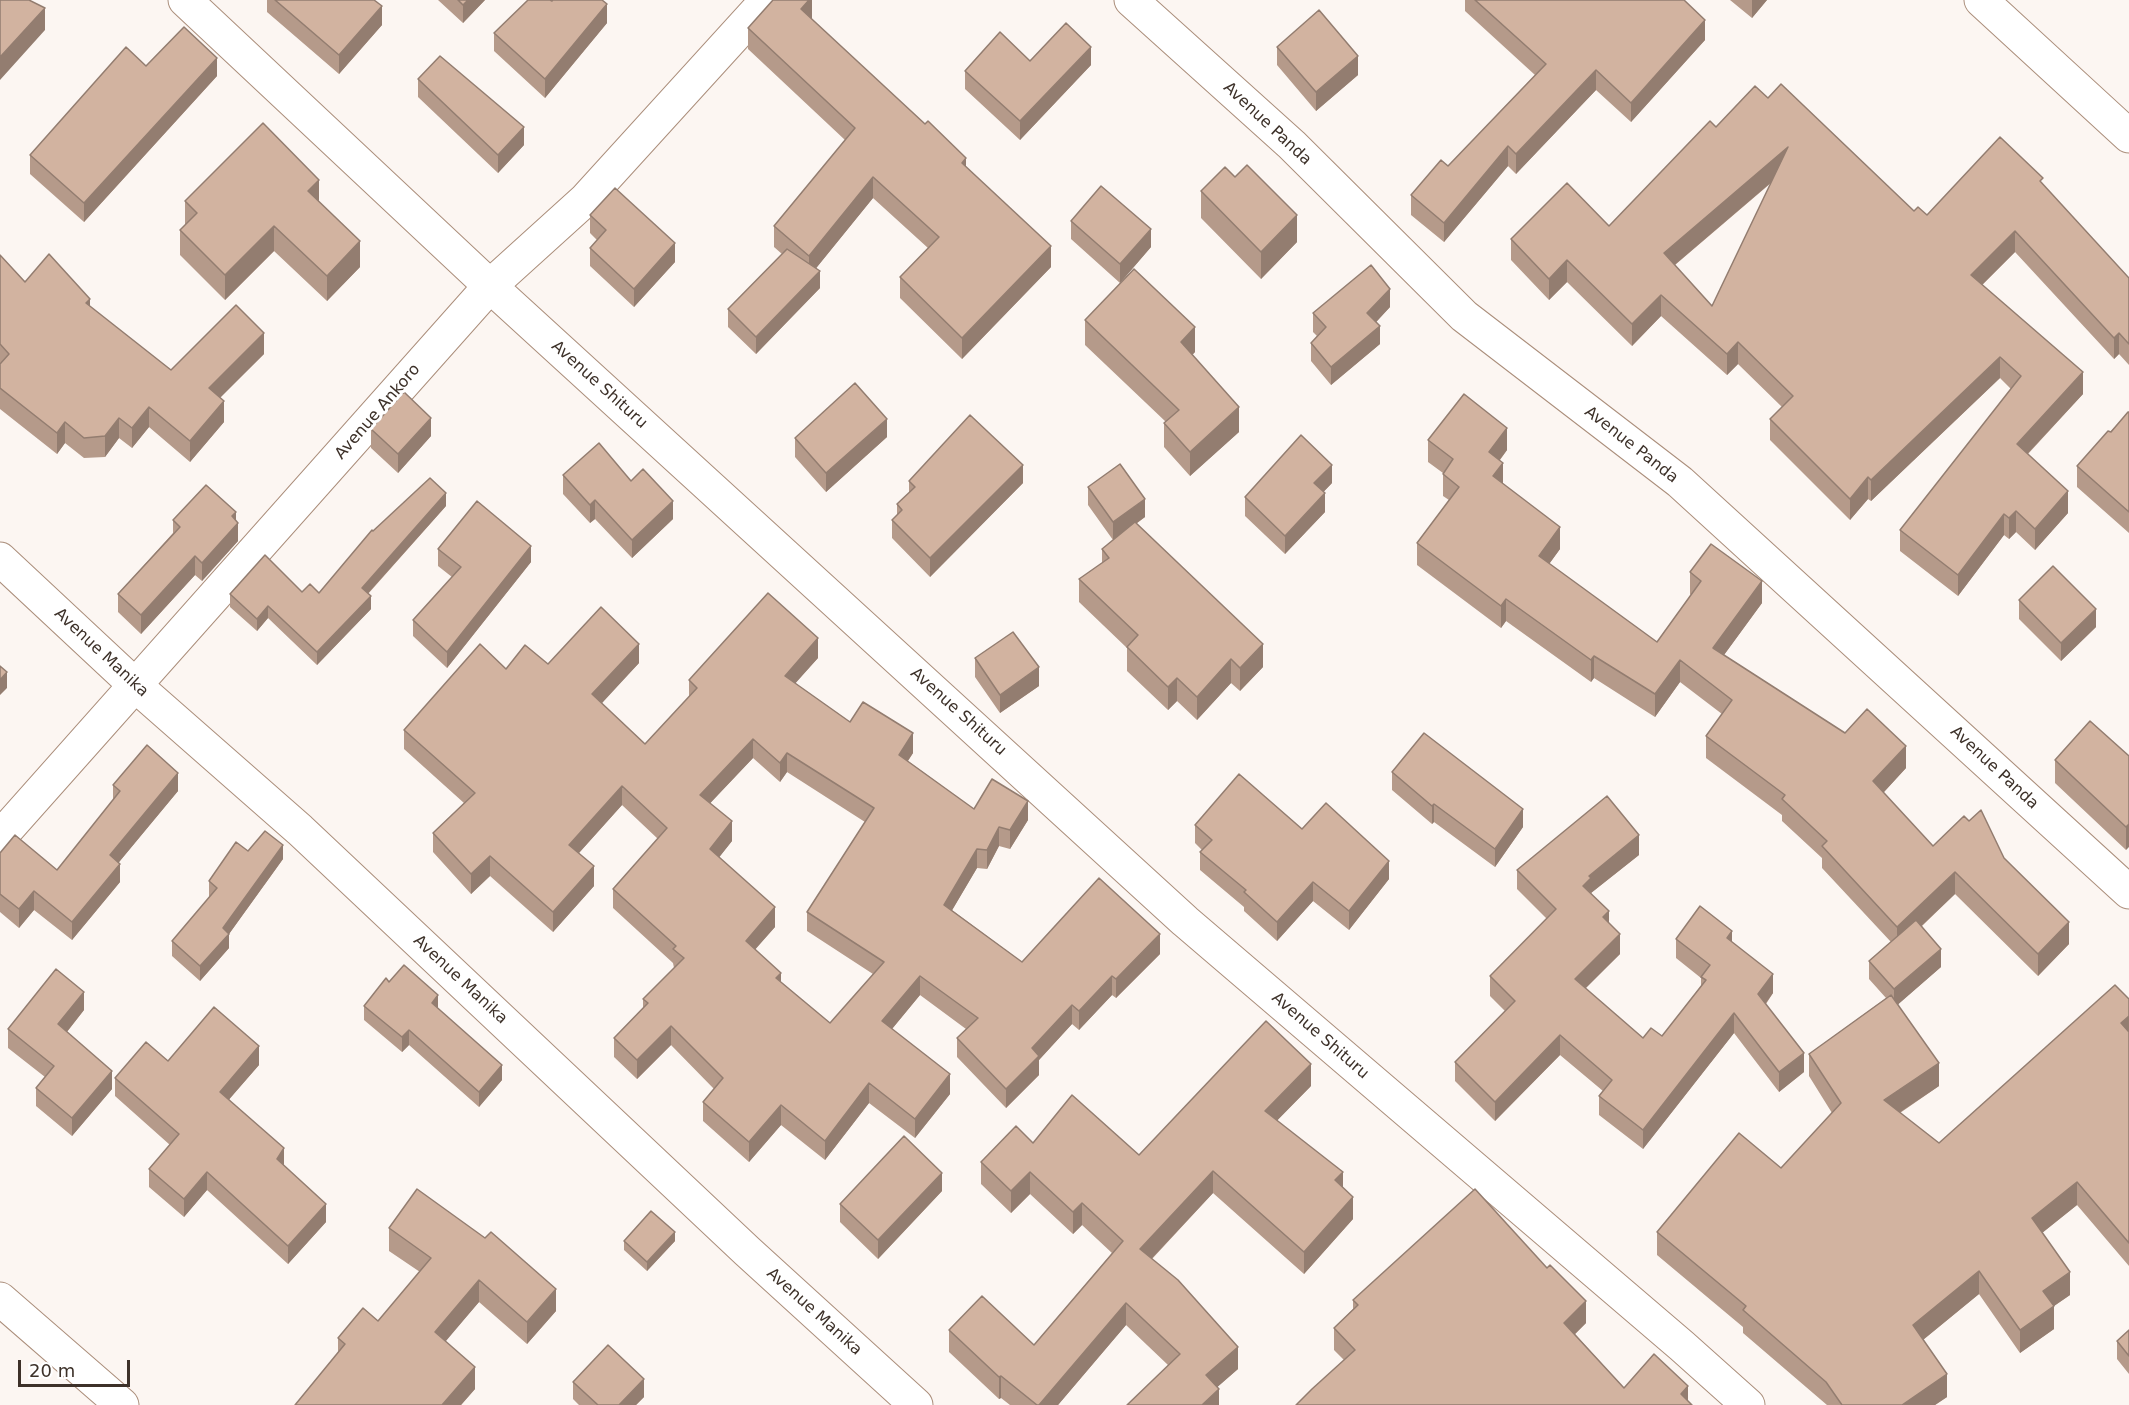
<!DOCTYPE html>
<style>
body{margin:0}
#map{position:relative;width:2129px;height:1405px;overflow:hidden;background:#fcf6f2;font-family:"DejaVu Sans",sans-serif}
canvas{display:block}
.scale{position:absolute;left:18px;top:1360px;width:112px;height:27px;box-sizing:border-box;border:3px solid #3d3129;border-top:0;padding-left:8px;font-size:18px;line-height:21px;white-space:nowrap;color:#3d3129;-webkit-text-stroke:4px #fff;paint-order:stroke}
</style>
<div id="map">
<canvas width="2129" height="1405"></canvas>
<div class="scale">20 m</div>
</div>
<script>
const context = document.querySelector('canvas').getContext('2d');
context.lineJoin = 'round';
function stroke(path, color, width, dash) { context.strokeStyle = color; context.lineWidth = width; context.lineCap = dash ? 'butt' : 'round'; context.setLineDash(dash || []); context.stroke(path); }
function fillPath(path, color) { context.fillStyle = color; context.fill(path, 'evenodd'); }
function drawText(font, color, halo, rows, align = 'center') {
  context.font = font + ' "DejaVu Sans",sans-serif'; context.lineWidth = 6; context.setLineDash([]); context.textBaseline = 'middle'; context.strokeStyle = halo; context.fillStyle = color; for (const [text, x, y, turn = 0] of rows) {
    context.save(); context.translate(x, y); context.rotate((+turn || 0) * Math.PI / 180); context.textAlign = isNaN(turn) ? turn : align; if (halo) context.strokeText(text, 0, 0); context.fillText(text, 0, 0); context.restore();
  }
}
const minor = new Path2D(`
 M 185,0 L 490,286 L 1185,921 L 1682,1346 L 1748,1405
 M 1131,0 L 1292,145 L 1464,316 L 1680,482 L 2129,892
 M 1981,0 L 2129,136
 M 0,559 L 136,686 L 300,830 L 747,1251 L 916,1405
 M 0,837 L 490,286 L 585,200 L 767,0
 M 0,1299 L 122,1405`);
const wall = new Path2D(`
 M 267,0 L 374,0 L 382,25 L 339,74 L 267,12 Z
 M 438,0 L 485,0 L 463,23 Z
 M 812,0 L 812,19 L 966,167 L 1051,267 L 962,359 L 900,298 L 900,277 L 928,248 L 873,198 L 816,268 L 820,288 L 756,354 L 728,327 L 728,309 L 782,254 L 774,247 L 774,226 L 845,140 L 748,49 L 748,28 Z
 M 1465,0 L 1684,0 L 1705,40 L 1631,122 L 1596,90 L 1516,174 L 1508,166 L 1444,242 L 1411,215 L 1411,195 L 1448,166 L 1535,75 L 1465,11 Z
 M 1730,0 L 1767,0 L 1752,18 Z
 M 552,1 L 607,23 L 545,98 L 494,51 L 494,33 Z
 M 1277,47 L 1358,75 L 1316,111 L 1277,65 Z
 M 1030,61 L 1091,65 L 1020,140 L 965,89 L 965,71 Z
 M 146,66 L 217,76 L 84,222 L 30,174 L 30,155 Z
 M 418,79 L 524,145 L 498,173 L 418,97 Z
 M 1768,98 L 1914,211 L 1927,215 L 2043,185 L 2129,278 L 2129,365 L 2119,354 L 2114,359 L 2015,252 L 1982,285 L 2083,394 L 2028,454 L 2068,513 L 2035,550 L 2016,532 L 2009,539 L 2004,535 L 1958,596 L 1900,551 L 1900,530 L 2011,389 L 2000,378 L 1871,501 L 1868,499 L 1850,520 L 1770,440 L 1770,419 L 1782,407 L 1738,364 L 1727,375 L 1661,316 L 1632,346 L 1567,282 L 1549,300 L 1511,260 L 1511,239 L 1609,226 L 1716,127 ZM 1771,183 L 1712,306 L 1675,265 Z
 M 1235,177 L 1297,242 L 1261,279 L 1201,218 L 1201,191 Z
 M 185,201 L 319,202 L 360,267 L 327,301 L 274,251 L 225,300 L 180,255 L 180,230 L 185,226 Z
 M 590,215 L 675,262 L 634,307 L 590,266 L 590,248 L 597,240 L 590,233 Z
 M 1071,221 L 1151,247 L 1120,283 L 1071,239 Z
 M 0,255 L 25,282 L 90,307 L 171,370 L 264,354 L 220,397 L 224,422 L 190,462 L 149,427 L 132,448 L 119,438 L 105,457 L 84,458 L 65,443 L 57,454 L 0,409 Z
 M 1390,307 L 1376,322 L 1380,344 L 1331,385 L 1311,361 L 1311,343 L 1317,336 L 1313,332 L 1313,313 Z
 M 1085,320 L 1195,352 L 1192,355 L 1239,432 L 1190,476 L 1164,447 L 1164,423 L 1166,422 L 1085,345 Z
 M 2129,412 L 2129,533 L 2077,487 L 2077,466 Z
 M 371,429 L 431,436 L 398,473 L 371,448 Z
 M 887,437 L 826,492 L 795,457 L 795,438 Z
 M 1428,440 L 1507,450 L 1500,460 L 1503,484 L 1560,549 L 1549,564 L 1657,642 L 1691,595 L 1690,594 L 1690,572 L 1762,603 L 1724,655 L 1845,733 L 1906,768 L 1883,793 L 1933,846 L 2004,858 L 2069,944 L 2038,976 L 1955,894 L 1922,926 L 1941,967 L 1898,1004 L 1939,1086 L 1900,1113 L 1939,1143 L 2129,999 L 2129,1266 L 2077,1205 L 2042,1233 L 2070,1295 L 2054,1306 L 2054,1329 L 2020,1353 L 1979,1294 L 1923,1340 L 1947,1397 L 1935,1405 L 1827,1405 L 1743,1333 L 1743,1327 L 1657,1255 L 1657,1232 L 1781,1168 L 1832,1113 L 1809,1076 L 1809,1054 L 1886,998 L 1869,979 L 1869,961 L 1891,942 L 1822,868 L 1822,858 L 1782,821 L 1782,815 L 1706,758 L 1706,736 L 1722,714 L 1680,682 L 1655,717 L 1594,678 L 1591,682 L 1506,621 L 1501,628 L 1417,565 L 1417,543 L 1449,500 L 1443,496 L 1443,473 L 1428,462 Z
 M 563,475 L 631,481 L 673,519 L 632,558 L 595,519 L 590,523 L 563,494 Z
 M 909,481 L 1023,483 L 930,577 L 892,538 L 892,520 L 897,516 L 897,504 L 909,493 Z
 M 1332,483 L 1323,492 L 1325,512 L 1285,554 L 1245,516 L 1245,497 Z
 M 1088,487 L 1145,517 L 1136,524 L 1263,667 L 1240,691 L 1231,683 L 1197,720 L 1177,701 L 1168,710 L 1127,671 L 1127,648 L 1079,602 L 1079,579 L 1102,563 L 1102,549 L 1113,540 L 1088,505 Z
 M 446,506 L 368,594 L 371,609 L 317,665 L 268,618 L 257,631 L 230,607 L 230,594 L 319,593 L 373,531 Z
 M 173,520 L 236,520 L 238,541 L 202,581 L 195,575 L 141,634 L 118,612 L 118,594 L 173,533 Z
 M 438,549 L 531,562 L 447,668 L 413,636 L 413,620 L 452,577 L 438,566 Z
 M 2019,600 L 2096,627 L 2061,661 L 2019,619 Z
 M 818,658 L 795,683 L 850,722 L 913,753 L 908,761 L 974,809 L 1028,820 L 1010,849 L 999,846 L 987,869 L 977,868 L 952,910 L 1022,962 L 1160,954 L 1116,998 L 1112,995 L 1079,1030 L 1072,1024 L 1039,1060 L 1039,1075 L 1006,1108 L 957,1057 L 957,1038 L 966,1029 L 920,995 L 892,1029 L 950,1094 L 915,1138 L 869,1103 L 825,1160 L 781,1125 L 749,1162 L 703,1121 L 703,1102 L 714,1089 L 671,1045 L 637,1079 L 614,1057 L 614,1038 L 643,1008 L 643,999 L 674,968 L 673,963 L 613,908 L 613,889 L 658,839 L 622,805 L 579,853 L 594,886 L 553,932 L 490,876 L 471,894 L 433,852 L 433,833 L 464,803 L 404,749 L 404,730 L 506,669 L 548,664 L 639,663 L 601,703 L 645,744 L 689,697 L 689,680 ZM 753,758 L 780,782 L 787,772 L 865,822 L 807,912 L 807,931 L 873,974 L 830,1023 L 781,982 L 755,949 L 775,927 L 719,857 L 732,841 L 710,803 Z
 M 975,658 L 1039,686 L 1000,713 L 975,677 Z
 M 2129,756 L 2126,850 L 2055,783 L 2055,760 Z
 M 1392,772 L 1523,827 L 1495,867 L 1434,822 L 1432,824 L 1392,790 Z
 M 113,785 L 178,791 L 119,862 L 120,882 L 72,940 L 34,910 L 19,928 L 0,912 L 0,853 L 57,870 L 113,800 Z
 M 1195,825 L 1302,829 L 1389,879 L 1349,930 L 1313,901 L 1277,941 L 1244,911 L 1244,907 L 1200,870 L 1200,852 L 1202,850 L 1195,843 Z
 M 248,851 L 283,859 L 229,934 L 229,948 L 200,981 L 172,956 L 172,941 L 210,897 L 209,896 L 209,881 Z
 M 1639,855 L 1591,893 L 1609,923 L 1620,954 L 1585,988 L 1643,1038 L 1662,1036 L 1701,986 L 1701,978 L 1676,958 L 1676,939 L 1732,942 L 1773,993 L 1766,1004 L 1804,1072 L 1779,1092 L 1734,1033 L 1643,1149 L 1599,1115 L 1599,1096 L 1603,1091 L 1560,1055 L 1495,1121 L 1455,1081 L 1455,1062 L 1505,1011 L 1490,996 L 1490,976 L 1547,919 L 1517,889 L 1517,870 Z
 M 389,982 L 438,1008 L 502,1080 L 479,1107 L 409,1045 L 402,1052 L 364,1020 L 364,1006 Z
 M 84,1010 L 67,1032 L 112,1089 L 72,1136 L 36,1106 L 36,1088 L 45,1077 L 8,1048 L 8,1029 Z
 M 168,1061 L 259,1065 L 229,1099 L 284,1166 L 326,1222 L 288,1264 L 207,1190 L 184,1217 L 149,1187 L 149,1169 L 170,1145 L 115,1096 L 115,1078 Z
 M 1311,1086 L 1277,1120 L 1343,1188 L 1353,1219 L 1304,1274 L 1213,1193 L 1152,1259 L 1238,1369 L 1217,1387 L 1219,1405 L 1168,1365 L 1126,1325 L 1058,1405 L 1010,1405 L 1001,1398 L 999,1399 L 949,1352 L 949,1330 L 1034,1345 L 1112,1253 L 1082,1225 L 1073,1234 L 1030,1194 L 1011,1213 L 981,1184 L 981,1162 L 1033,1143 L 1139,1155 Z
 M 942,1191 L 878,1259 L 840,1222 L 840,1204 Z
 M 389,1228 L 556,1311 L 527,1344 L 479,1302 L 445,1341 L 475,1389 L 461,1405 L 295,1405 L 338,1353 L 338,1338 L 378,1321 L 420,1272 L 389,1251 Z
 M 624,1241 L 675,1241 L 647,1271 L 624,1250 Z
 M 1353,1300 L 1586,1323 L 1575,1334 L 1624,1388 L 1688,1401 L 1344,1360 L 1334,1350 L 1334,1328 L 1353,1309 Z
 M 2129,1330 L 2129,1374 L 2117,1359 L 2117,1341 Z
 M 573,1382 L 644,1397 L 636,1405 L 579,1405 L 573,1399 Z`);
const shadedWall = new Path2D(`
 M 468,0 L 485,0 L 463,23 L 463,5 Z
 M 809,0 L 812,0 L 812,19 L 801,9 Z
 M 1752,0 L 1767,0 L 1752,18 Z
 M 607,4 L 607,23 L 545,98 L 545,79 Z
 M 382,6 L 382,25 L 339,74 L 339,55 Z
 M 45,8 L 45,30 L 0,80 L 0,57 Z
 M 1705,20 L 1705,40 L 1631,122 L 1631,103 Z
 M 1091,47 L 1091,65 L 1020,140 L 1020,121 Z
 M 1358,56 L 1358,75 L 1316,111 L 1316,92 Z
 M 217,58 L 217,76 L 84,222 L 84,203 Z
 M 1596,70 L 1596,90 L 1516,174 L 1516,154 Z
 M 524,127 L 524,145 L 498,173 L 498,155 Z
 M 1508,146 L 1508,166 L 1444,242 L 1444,223 Z
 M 1788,147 L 1788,168 L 1664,274 L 1664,253 Z
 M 966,158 L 966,179 L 962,163 Z
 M 873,177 L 873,198 L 809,277 L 809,256 Z
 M 319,180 L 319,205 L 308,191 Z
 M 1297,215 L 1297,242 L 1261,279 L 1261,252 Z
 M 274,226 L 274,251 L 225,300 L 225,275 Z
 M 1151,229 L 1151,247 L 1120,283 L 1120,264 Z
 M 2015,231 L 2015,252 L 1971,296 L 1971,275 Z
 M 360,241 L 360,267 L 327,301 L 327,276 Z
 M 675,243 L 675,262 L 634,307 L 634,289 Z
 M 1051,246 L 1051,267 L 962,359 L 962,338 Z
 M 1567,260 L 1567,282 L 1549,300 L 1549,279 Z
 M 820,271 L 820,288 L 756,354 L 756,337 Z
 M 1390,289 L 1390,307 L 1367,332 L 1367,313 Z
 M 1661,295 L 1661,316 L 1632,346 L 1632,324 Z
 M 90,299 L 90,319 L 86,303 Z
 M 1380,326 L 1380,344 L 1331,385 L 1331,367 Z
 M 1195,327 L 1195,352 L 1181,366 L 1181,342 Z
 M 264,333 L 264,354 L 209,409 L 209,388 Z
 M 2119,333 L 2119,354 L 2114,359 L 2114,338 Z
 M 1738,342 L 1738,364 L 1727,375 L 1727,354 Z
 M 2000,357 L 2000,378 L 1871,501 L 1871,480 Z
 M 2083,372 L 2083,394 L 2017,465 L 2017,444 Z
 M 224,401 L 224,422 L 190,462 L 190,441 Z
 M 149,407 L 149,427 L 132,448 L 132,428 Z
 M 1239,407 L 1239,432 L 1190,476 L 1190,452 Z
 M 119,418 L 119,438 L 105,457 L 105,436 Z
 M 431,418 L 431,436 L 398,473 L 398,454 Z
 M 887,419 L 887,437 L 826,492 L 826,473 Z
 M 65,422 L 65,443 L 57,454 L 57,433 Z
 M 1507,428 L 1507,450 L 1489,474 L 1489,452 Z
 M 1503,463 L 1503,485 L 1493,476 Z
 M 1023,465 L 1023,483 L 930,577 L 930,558 Z
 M 1332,465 L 1332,483 L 1314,502 L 1314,483 Z
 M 1868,477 L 1868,499 L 1850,520 L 1850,499 Z
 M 2068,491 L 2068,513 L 2035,550 L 2035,529 Z
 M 446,493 L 446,506 L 362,600 L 362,588 Z
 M 1325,493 L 1325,512 L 1285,554 L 1285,536 Z
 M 1145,499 L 1145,517 L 1113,540 L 1113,522 Z
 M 595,500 L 595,519 L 590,523 L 590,505 Z
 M 673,501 L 673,519 L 632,558 L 632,540 Z
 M 2016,511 L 2016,532 L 2009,539 L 2009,518 Z
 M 236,512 L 236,525 L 238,523 L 238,541 L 202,581 L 202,563 L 232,516 Z
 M 2004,514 L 2004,535 L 1958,596 L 1958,575 Z
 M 1560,527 L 1560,549 L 1539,578 L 1539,556 Z
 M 531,546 L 531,562 L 447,668 L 447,652 Z
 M 195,556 L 195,575 L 141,634 L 141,615 Z
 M 1762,581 L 1762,603 L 1713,670 L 1713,648 Z
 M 371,596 L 371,609 L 317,665 L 317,652 Z
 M 1506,599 L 1506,621 L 1501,628 L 1501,606 Z
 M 268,606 L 268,618 L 257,631 L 257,619 Z
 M 2096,609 L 2096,627 L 2061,661 L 2061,643 Z
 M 818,638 L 818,658 L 785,695 L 785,676 Z
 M 639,644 L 639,663 L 592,714 L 592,694 Z
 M 1263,644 L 1263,667 L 1240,691 L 1240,668 Z
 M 1594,656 L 1594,678 L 1591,682 L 1591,660 Z
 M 1231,659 L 1231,683 L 1197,720 L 1197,697 Z
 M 1680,660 L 1680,682 L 1655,717 L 1655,694 Z
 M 1039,667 L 1039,686 L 1000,713 L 1000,695 Z
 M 7,672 L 7,688 L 0,695 L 0,680 Z
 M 1177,678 L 1177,701 L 1168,710 L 1168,687 Z
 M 913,733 L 913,753 L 899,774 L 899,755 Z
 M 753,739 L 753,758 L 700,814 L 700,795 Z
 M 1906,746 L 1906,768 L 1873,804 L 1873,781 Z
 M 787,753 L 787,772 L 780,782 L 780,763 Z
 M 178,773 L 178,791 L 110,873 L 110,855 Z
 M 622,786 L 622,805 L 569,864 L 569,845 Z
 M 1028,801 L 1028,820 L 1010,849 L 1010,830 Z
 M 1434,804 L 1434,822 L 1432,824 L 1432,806 Z
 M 1523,809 L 1523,827 L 1495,867 L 1495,849 Z
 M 732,821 L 732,841 L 710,869 L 710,849 Z
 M 2129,824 L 2129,847 L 2126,850 L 2126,827 Z
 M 999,827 L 999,846 L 987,869 L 987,850 Z
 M 1639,835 L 1639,855 L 1591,893 L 1583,886 L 1589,876 Z
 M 283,845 L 283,859 L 229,934 L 229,948 L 200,981 L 200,966 L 223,928 Z
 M 977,849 L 977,868 L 944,924 L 944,905 Z
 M 490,856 L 490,876 L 471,894 L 471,874 Z
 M 1389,861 L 1389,879 L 1349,930 L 1349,911 Z
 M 120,864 L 120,882 L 72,940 L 72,922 Z
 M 594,866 L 594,886 L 553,932 L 553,912 Z
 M 1955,872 L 1955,894 L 1897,949 L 1897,927 Z
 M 1313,882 L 1313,901 L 1277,941 L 1277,922 Z
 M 34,891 L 34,910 L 19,928 L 19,909 Z
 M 775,907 L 775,927 L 746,960 L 746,941 Z
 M 1609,911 L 1609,931 L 1603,917 Z
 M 2069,922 L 2069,944 L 2038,976 L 2038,954 Z
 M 1732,931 L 1732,950 L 1727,938 Z
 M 1160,934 L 1160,954 L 1116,998 L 1116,979 Z
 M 1620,934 L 1620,954 L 1575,999 L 1575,979 Z
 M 1941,949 L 1941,967 L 1894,1008 L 1894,989 Z
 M 781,973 L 781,992 L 776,978 Z
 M 1773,974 L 1773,993 L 1758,1014 L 1758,994 Z
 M 920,976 L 920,995 L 882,1041 L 882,1021 Z
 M 1112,976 L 1112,995 L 1079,1030 L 1079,1011 Z
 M 84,992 L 84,1010 L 58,1043 L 58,1024 Z
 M 438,995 L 438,1010 L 432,1003 Z
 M 1072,1005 L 1072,1024 L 1039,1060 L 1039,1075 L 1006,1108 L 1006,1089 L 1032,1048 Z
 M 1734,1013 L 1734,1033 L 1643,1149 L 1643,1130 Z
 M 2129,1016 L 2129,1039 L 2121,1023 Z
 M 671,1026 L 671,1045 L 637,1079 L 637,1060 Z
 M 409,1030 L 409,1045 L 402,1052 L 402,1037 Z
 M 1560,1035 L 1560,1055 L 1495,1121 L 1495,1102 Z
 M 259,1046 L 259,1065 L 220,1110 L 220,1092 Z
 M 1804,1053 L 1804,1072 L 1779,1092 L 1779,1072 Z
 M 1939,1063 L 1939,1086 L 1884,1123 L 1884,1100 Z
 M 1311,1064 L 1311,1086 L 1265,1133 L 1265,1111 Z
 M 502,1065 L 502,1080 L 479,1107 L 479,1092 Z
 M 112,1071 L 112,1089 L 72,1136 L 72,1118 Z
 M 950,1074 L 950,1094 L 915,1138 L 915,1119 Z
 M 869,1083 L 869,1103 L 825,1160 L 825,1141 Z
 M 781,1105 L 781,1125 L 749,1162 L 749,1142 Z
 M 284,1148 L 284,1166 L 277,1159 Z
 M 1213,1171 L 1213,1193 L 1140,1271 L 1140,1249 Z
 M 207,1172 L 207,1190 L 184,1217 L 184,1199 Z
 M 1030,1172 L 1030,1194 L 1011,1213 L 1011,1191 Z
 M 1343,1172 L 1343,1194 L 1335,1180 Z
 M 942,1173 L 942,1191 L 878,1259 L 878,1240 Z
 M 2077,1182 L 2077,1205 L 2032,1241 L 2032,1218 Z
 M 1353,1197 L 1353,1219 L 1304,1274 L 1304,1252 Z
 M 1082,1203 L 1082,1225 L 1073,1234 L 1073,1212 Z
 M 326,1204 L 326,1222 L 288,1264 L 288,1246 Z
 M 675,1232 L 675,1241 L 647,1271 L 647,1262 Z
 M 1979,1271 L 1979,1294 L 1913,1348 L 1913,1325 Z
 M 2070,1272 L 2070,1295 L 2054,1306 L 2054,1329 L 2020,1353 L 2020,1330 L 2043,1291 Z
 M 479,1280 L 479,1302 L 435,1354 L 435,1332 Z
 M 556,1289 L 556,1311 L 527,1344 L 527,1322 Z
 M 1586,1301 L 1586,1323 L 1564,1345 L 1564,1323 Z
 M 1126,1303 L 1126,1325 L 1058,1405 L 1039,1405 Z
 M 1238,1347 L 1238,1369 L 1206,1397 L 1206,1375 Z
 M 475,1367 L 475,1389 L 461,1405 L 442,1405 Z
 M 1947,1374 L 1947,1397 L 1935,1405 L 1902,1405 Z
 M 1001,1376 L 1001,1398 L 999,1399 L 999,1377 Z
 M 644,1379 L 644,1397 L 636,1405 L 619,1405 Z
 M 1688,1386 L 1688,1405 L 1681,1394 Z
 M 1219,1389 L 1219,1405 L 1202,1405 Z`);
const building = new Path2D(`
 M 0,0 L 29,0 L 45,8 L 0,57 Z
 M 275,0 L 374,0 L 382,6 L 339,55 Z
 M 458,0 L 468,0 L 463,5 Z
 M 528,0 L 550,0 L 552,1 L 553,0 L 602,0 L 607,4 L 545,79 L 494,33 Z
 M 773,0 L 809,0 L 801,9 L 925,124 L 928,121 L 966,158 L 962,163 L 1051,246 L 962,338 L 900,277 L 939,237 L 873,177 L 809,256 L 774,226 L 855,128 L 748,28 Z
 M 1475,0 L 1684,0 L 1705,20 L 1631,103 L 1596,70 L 1516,154 L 1508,146 L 1444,223 L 1411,195 L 1441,160 L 1448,166 L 1546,64 Z
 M 1319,10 L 1358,56 L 1316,92 L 1277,47 Z
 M 1066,23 L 1091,47 L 1020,121 L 965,71 L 1000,32 L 1030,61 Z
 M 184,27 L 217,58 L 84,203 L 30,155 L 126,47 L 146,66 Z
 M 440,56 L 524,127 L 498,155 L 418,79 Z
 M 1781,84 L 1914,211 L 1918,207 L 1927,215 L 2000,137 L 2043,178 L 2040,181 L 2129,278 L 2129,344 L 2119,333 L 2114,338 L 2015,231 L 1971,275 L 2083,372 L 2017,444 L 2068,491 L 2035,529 L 2016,511 L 2009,518 L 2004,514 L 1958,575 L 1900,530 L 2021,376 L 2000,357 L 1871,480 L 1868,477 L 1850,499 L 1770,419 L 1793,396 L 1738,342 L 1727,354 L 1661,295 L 1632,324 L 1567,260 L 1549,279 L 1511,239 L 1567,183 L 1609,226 L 1710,121 L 1716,127 L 1755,86 L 1768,98 ZM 1788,147 L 1712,306 L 1664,253 Z
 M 263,123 L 319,180 L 308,191 L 360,241 L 327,276 L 274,226 L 225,275 L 180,230 L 197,213 L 185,201 Z
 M 1247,165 L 1297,215 L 1261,252 L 1201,191 L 1225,167 L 1235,177 Z
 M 1101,186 L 1151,229 L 1120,264 L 1071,221 Z
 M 615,188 L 675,243 L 634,289 L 590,248 L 606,230 L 590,215 Z
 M 787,249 L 820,271 L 756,337 L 728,309 Z
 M 49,254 L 90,299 L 86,303 L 171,370 L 236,305 L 264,333 L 209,388 L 224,401 L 190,441 L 149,407 L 132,428 L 119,418 L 105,436 L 84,438 L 65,422 L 57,433 L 0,388 L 0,364 L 9,354 L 0,344 L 0,255 L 25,282 Z
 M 1371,265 L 1390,289 L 1367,313 L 1380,326 L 1331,367 L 1311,343 L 1326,327 L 1313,313 Z
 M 1134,269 L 1195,327 L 1181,342 L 1239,407 L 1190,452 L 1164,423 L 1179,410 L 1085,320 Z
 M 855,383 L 887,419 L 826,473 L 795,438 Z
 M 404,392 L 431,418 L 398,454 L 371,429 Z
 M 1464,394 L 1507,428 L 1489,452 L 1503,463 L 1493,476 L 1560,527 L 1539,556 L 1657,642 L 1701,581 L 1690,572 L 1711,544 L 1762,581 L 1713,648 L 1845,733 L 1867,709 L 1906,746 L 1873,781 L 1933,846 L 1964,816 L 1969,821 L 1981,810 L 2004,858 L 2069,922 L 2038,954 L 1955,872 L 1897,927 L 1822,846 L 1827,841 L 1782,799 L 1785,795 L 1706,736 L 1732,700 L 1680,660 L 1655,694 L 1594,656 L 1591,660 L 1506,599 L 1501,606 L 1417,543 L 1459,487 L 1443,474 L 1453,459 L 1428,440 Z
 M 2128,412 L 2129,412 L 2129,512 L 2077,466 L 2108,431 L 2111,432 Z
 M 970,415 L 1023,465 L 930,558 L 892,520 L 902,510 L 897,504 L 915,487 L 909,481 Z
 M 1301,435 L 1332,465 L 1314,483 L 1325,493 L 1285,536 L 1245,497 Z
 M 599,443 L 631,481 L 643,469 L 673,501 L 632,540 L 595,500 L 590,505 L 563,475 Z
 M 1120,464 L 1145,499 L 1113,522 L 1088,487 Z
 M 430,478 L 446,493 L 362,588 L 371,596 L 317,652 L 268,606 L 257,619 L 230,594 L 265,555 L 302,592 L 310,584 L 319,593 L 372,530 L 373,531 Z
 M 206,485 L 236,512 L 232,516 L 238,523 L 202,563 L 195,556 L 141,615 L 118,594 L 180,527 L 173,520 Z
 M 477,501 L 531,546 L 447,652 L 413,620 L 461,567 L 438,549 Z
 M 1135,522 L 1263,644 L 1240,668 L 1231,659 L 1197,697 L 1177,678 L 1168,687 L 1127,647 L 1138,635 L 1079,579 L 1109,558 L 1102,549 Z
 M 2053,566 L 2096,609 L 2061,643 L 2019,600 Z
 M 768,593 L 818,638 L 785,676 L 850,722 L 863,702 L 913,733 L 899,755 L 974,809 L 992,779 L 1028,801 L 1010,830 L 999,827 L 987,850 L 977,849 L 944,905 L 1022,962 L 1099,878 L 1160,934 L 1116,979 L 1112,976 L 1079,1011 L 1072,1005 L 1032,1048 L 1039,1056 L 1006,1089 L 957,1038 L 978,1018 L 920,976 L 882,1021 L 950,1074 L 915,1119 L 869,1083 L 825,1141 L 781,1105 L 749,1142 L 703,1102 L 723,1078 L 671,1026 L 637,1060 L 614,1038 L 648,1003 L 643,999 L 684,958 L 673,949 L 676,946 L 613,889 L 667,828 L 622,786 L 569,845 L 594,866 L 553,912 L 490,856 L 471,874 L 433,833 L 475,793 L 404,730 L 480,644 L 506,669 L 525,645 L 548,664 L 601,607 L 639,644 L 592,694 L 645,744 L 697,688 L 689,680 ZM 753,739 L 780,763 L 787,753 L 874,808 L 807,912 L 884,962 L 830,1023 L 776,978 L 781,973 L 746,941 L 775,907 L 710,849 L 732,821 L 700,795 Z
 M 1013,632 L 1039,667 L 1000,695 L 975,658 Z
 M 0,666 L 7,672 L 0,680 Z
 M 2090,721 L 2129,756 L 2129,824 L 2126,827 L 2055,760 Z
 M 1424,733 L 1523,809 L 1495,849 L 1434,804 L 1432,806 L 1392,772 Z
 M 147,745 L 178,773 L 110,855 L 120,864 L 72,922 L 34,891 L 19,909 L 0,894 L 0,853 L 15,835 L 57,870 L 120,791 L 113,785 Z
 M 1239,774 L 1302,829 L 1326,803 L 1389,861 L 1349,911 L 1313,882 L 1277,922 L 1244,892 L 1246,890 L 1200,852 L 1212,840 L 1195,825 Z
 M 1607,796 L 1639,835 L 1589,876 L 1591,878 L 1583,886 L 1609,911 L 1603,917 L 1620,934 L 1575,979 L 1643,1038 L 1651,1028 L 1662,1036 L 1706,980 L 1701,977 L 1710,965 L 1676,939 L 1700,906 L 1732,931 L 1727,938 L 1773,974 L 1758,994 L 1804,1053 L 1779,1072 L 1734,1013 L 1643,1130 L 1599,1096 L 1612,1080 L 1560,1035 L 1495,1102 L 1455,1062 L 1515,1001 L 1490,976 L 1556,909 L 1517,870 Z
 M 265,831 L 283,845 L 223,928 L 229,934 L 200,966 L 172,941 L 217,888 L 209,881 L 236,842 L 248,851 Z
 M 1916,920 L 1941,949 L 1894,989 L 1869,961 Z
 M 404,965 L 438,995 L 432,1003 L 502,1065 L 479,1092 L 409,1030 L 402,1037 L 364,1006 L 386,978 L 389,982 Z
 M 56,969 L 84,992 L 58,1024 L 112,1071 L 72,1118 L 36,1088 L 54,1066 L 8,1029 Z
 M 2115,985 L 2129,999 L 2129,1016 L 2121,1023 L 2129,1032 L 2129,1243 L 2077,1182 L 2032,1218 L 2070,1272 L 2043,1291 L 2054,1306 L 2020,1330 L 1979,1271 L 1913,1325 L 1947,1374 L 1902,1405 L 1842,1405 L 1826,1382 L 1743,1310 L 1746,1306 L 1657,1232 L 1739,1133 L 1781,1168 L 1841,1103 L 1809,1054 L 1891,995 L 1939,1063 L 1884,1100 L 1939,1143 Z
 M 214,1007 L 259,1046 L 220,1092 L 284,1148 L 277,1159 L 326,1204 L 288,1246 L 207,1172 L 184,1199 L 149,1169 L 179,1134 L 115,1078 L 146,1042 L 168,1061 Z
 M 1266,1021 L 1311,1064 L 1265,1111 L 1343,1172 L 1335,1180 L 1353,1197 L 1304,1252 L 1213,1171 L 1140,1249 L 1178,1280 L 1238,1347 L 1206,1375 L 1219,1389 L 1202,1405 L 1127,1405 L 1180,1354 L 1126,1303 L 1039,1405 L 1037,1405 L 1001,1376 L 999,1377 L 949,1330 L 982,1296 L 1034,1345 L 1123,1241 L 1082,1203 L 1073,1212 L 1030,1172 L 1011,1191 L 981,1162 L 1016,1126 L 1033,1143 L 1072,1095 L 1139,1155 Z
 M 904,1136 L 942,1173 L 878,1240 L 840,1204 Z
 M 417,1189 L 485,1238 L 491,1232 L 556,1289 L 527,1322 L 479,1280 L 435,1332 L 475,1367 L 442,1405 L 295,1405 L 345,1344 L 338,1338 L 363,1308 L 378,1321 L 431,1258 L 389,1228 Z
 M 1475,1189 L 1547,1268 L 1550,1265 L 1586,1301 L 1564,1323 L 1624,1388 L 1654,1354 L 1688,1386 L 1681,1394 L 1692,1405 L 1296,1405 L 1312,1389 L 1355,1350 L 1334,1328 L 1358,1305 L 1353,1300 Z
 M 651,1211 L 675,1232 L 647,1262 L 624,1241 Z
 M 2129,1330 L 2129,1356 L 2117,1341 Z
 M 608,1345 L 644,1379 L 619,1405 L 598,1405 L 573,1382 Z`);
const streetNames = [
 ["Avenue Panda",1267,124,43],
 ["Avenue Shituru",599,385,42],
 ["Avenue Ankoro",378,412,-49],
 ["Avenue Panda",1631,445,38],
 ["Avenue Manika",101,653,43],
 ["Avenue Shituru",958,712,42],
 ["Avenue Panda",1994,768,43],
 ["Avenue Manika",460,980,43],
 ["Avenue Shituru",1320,1036,41],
 ["Avenue Manika",814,1312,42]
];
stroke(minor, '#ab8e7b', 35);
stroke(minor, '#fff', 33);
fillPath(wall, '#b59a8a');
fillPath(shadedWall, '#937d70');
fillPath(building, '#d2b3a0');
stroke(building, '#937d70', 1.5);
drawText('16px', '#3d3129', '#fff', streetNames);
</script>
